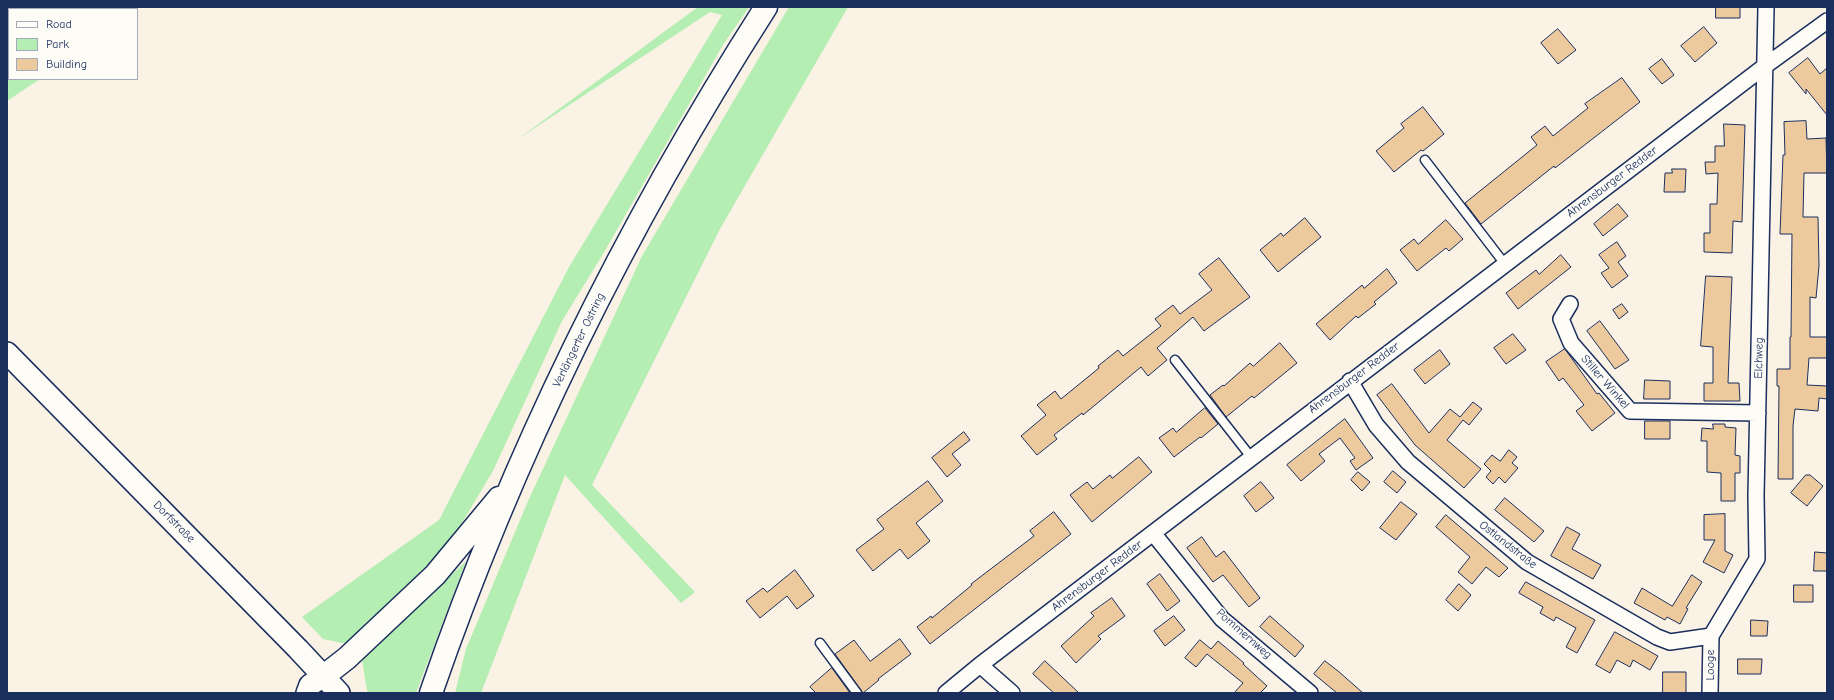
<!DOCTYPE html>
<meta charset="utf-8">
<style>
body{margin:0}
#map{position:relative;width:1834px;height:700px;overflow:hidden;background:#faf2e5;font-family:"Comic Neue",sans-serif}
canvas{display:block}
.frame{position:absolute;inset:0;border:8px solid #1b2f5e;pointer-events:none}
.legend{position:absolute;left:8px;top:8px;width:130px;height:72px;box-sizing:border-box;background:#fdfcf7;border:1px solid #a3aaba;margin:0;padding:5px 7px;list-style:none;font-size:12px;color:#1b2f5e}
.legend li{display:flex;align-items:center;gap:8px;height:20px}
.legend b{width:20px;border:1px solid #a3aaba}
</style>
<div id="map">
<canvas width="1834" height="700"></canvas>
<div class="frame"></div>
<ul class="legend">
<li><b style="height:5px;background:#fdfcf7"></b>Road</li>
<li><b style="height:11px;background:#b4eeb2"></b>Park</li>
<li><b style="height:11px;background:#ecca9d"></b>Building</li>
</ul>
</div>
<script>
const context = document.querySelector('canvas').getContext('2d');
context.lineJoin = 'round';
function fillPath(path, color) { context.fillStyle = color; context.fill(path, 'evenodd'); }
function stroke(path, color, width, dash) { context.strokeStyle = color; context.lineWidth = width; context.lineCap = dash ? 'butt' : 'round'; context.setLineDash(dash || []); context.stroke(path); }
function drawText(font, color, halo, rows, align = 'center') {
  context.font = font + ' "Comic Neue",sans-serif'; context.lineWidth = 3; context.setLineDash([]); context.textBaseline = 'middle'; context.strokeStyle = halo; context.fillStyle = color; for (const [text, x, y, turn = 0] of rows) {
    context.save(); context.translate(x, y); context.rotate((+turn || 0) * Math.PI / 180); context.textAlign = isNaN(turn) ? turn : align; if (halo) context.strokeText(text, 0, 0); context.fillText(text, 0, 0); context.restore();
  }
}
const green = new Path2D(`
 M 698,7 L 749,7 L 723,45 L 606,249 L 562,321 L 493,471 L 450,543 L 347,644 L 323,639 L 302,617 L 439,520 L 569,267 L 722,15 L 710,12 L 518,139 Z
 M 789,7 L 848,7 L 720,229 L 592,485 L 695,592 L 681,603 L 565,475 L 481,693 L 455,693 L 466,649 L 528,501 L 642,256 Z
 M 7,15 L 9,18 L 9,79 L 40,79 L 7,101 Z
 M 466,561 L 416,693 L 369,693 L 367,691 L 362,660 Z`);
const building = new Path2D(`
 M 1716,7 L 1740,7 L 1740,18 L 1716,18 Z
 M 1704,27 L 1717,43 L 1695,62 L 1681,46 Z
 M 1558,29 L 1576,50 L 1558,64 L 1541,43 Z
 M 1808,58 L 1820,74 L 1827,68 L 1827,115 L 1806,89 L 1806,94 L 1789,73 Z
 M 1662,59 L 1674,75 L 1662,84 L 1649,69 Z
 M 1622,78 L 1640,102 L 1555,168 L 1554,166 L 1481,224 L 1465,203 L 1537,145 L 1531,137 L 1545,126 L 1553,136 L 1588,108 L 1585,104 Z
 M 1423,107 L 1444,134 L 1423,151 L 1421,150 L 1394,172 L 1376,151 L 1404,128 L 1401,124 Z
 M 1806,121 L 1807,139 L 1826,138 L 1827,173 L 1804,173 L 1803,217 L 1818,217 L 1819,266 L 1816,298 L 1810,297 L 1810,337 L 1827,337 L 1827,358 L 1809,358 L 1807,385 L 1827,386 L 1827,399 L 1819,398 L 1818,411 L 1795,409 L 1793,426 L 1793,479 L 1778,479 L 1779,386 L 1777,386 L 1777,369 L 1790,369 L 1790,337 L 1791,337 L 1792,234 L 1780,234 L 1783,155 L 1785,155 L 1784,122 Z
 M 1724,124 L 1745,125 L 1742,222 L 1733,221 L 1732,253 L 1704,252 L 1704,233 L 1710,233 L 1710,204 L 1717,204 L 1718,173 L 1706,174 L 1705,162 L 1715,162 L 1715,146 L 1724,146 Z
 M 1672,169 L 1686,169 L 1685,192 L 1664,192 L 1665,173 L 1672,173 Z
 M 1618,204 L 1628,216 L 1603,236 L 1594,224 Z
 M 1305,218 L 1321,237 L 1278,272 L 1260,250 L 1281,233 L 1283,236 Z
 M 1446,220 L 1463,239 L 1449,251 L 1446,248 L 1417,271 L 1400,250 L 1414,239 L 1418,244 Z
 M 1617,242 L 1626,256 L 1618,262 L 1628,276 L 1612,288 L 1601,273 L 1609,268 L 1599,255 Z
 M 1561,255 L 1571,267 L 1518,309 L 1506,293 L 1536,270 L 1539,274 Z
 M 1219,258 L 1250,297 L 1204,331 L 1193,317 L 1157,348 L 1167,360 L 1148,376 L 1141,367 L 1083,415 L 1082,413 L 1054,435 L 1057,439 L 1037,455 L 1021,436 L 1046,415 L 1037,405 L 1055,391 L 1061,399 L 1099,368 L 1098,366 L 1118,350 L 1123,356 L 1161,326 L 1155,319 L 1173,305 L 1180,314 L 1212,290 L 1199,274 Z
 M 1387,269 L 1397,283 L 1374,302 L 1376,304 L 1358,318 L 1356,316 L 1330,340 L 1316,324 L 1362,285 L 1364,288 Z
 M 1706,276 L 1732,277 L 1728,383 L 1739,383 L 1740,401 L 1704,401 L 1704,383 L 1713,383 L 1713,347 L 1701,346 Z
 M 1622,304 L 1628,312 L 1619,319 L 1613,310 Z
 M 1600,321 L 1629,360 L 1615,369 L 1587,331 Z
 M 1513,334 L 1526,350 L 1506,364 L 1494,348 Z
 M 1280,343 L 1297,363 L 1254,398 L 1252,396 L 1226,417 L 1210,395 L 1223,385 L 1224,386 L 1250,363 L 1253,366 Z
 M 1565,349 L 1597,394 L 1599,393 L 1615,413 L 1592,431 L 1576,411 L 1584,405 L 1563,378 L 1559,381 L 1546,362 Z
 M 1440,350 L 1450,364 L 1425,384 L 1414,370 Z
 M 1645,380 L 1670,381 L 1670,399 L 1644,399 Z
 M 1392,384 L 1429,433 L 1450,409 L 1460,417 L 1473,402 L 1482,409 L 1469,425 L 1463,420 L 1447,440 L 1481,469 L 1464,488 L 1415,445 L 1377,395 Z
 M 1205,408 L 1218,424 L 1201,438 L 1200,437 L 1174,457 L 1159,438 L 1173,428 L 1176,432 Z
 M 1345,419 L 1373,458 L 1356,470 L 1350,461 L 1355,458 L 1340,438 L 1319,454 L 1325,461 L 1301,481 L 1287,465 Z
 M 1645,421 L 1670,421 L 1670,439 L 1645,439 Z
 M 1713,424 L 1725,424 L 1725,427 L 1736,428 L 1735,455 L 1740,456 L 1740,473 L 1735,473 L 1735,501 L 1721,501 L 1721,473 L 1707,472 L 1707,441 L 1701,441 L 1702,428 L 1713,429 Z
 M 964,432 L 970,440 L 952,454 L 961,465 L 947,477 L 932,458 Z
 M 1509,450 L 1517,457 L 1512,463 L 1518,468 L 1505,483 L 1499,477 L 1493,484 L 1486,477 L 1491,471 L 1484,464 L 1492,455 L 1500,461 Z
 M 1139,457 L 1152,472 L 1092,522 L 1070,495 L 1087,482 L 1093,489 L 1110,475 L 1112,478 Z
 M 1393,471 L 1406,482 L 1397,493 L 1384,482 Z
 M 1358,472 L 1370,482 L 1362,491 L 1351,480 Z
 M 1806,475 L 1810,475 L 1823,486 L 1807,506 L 1791,493 Z
 M 928,481 L 943,501 L 916,523 L 930,541 L 908,559 L 900,549 L 873,571 L 856,550 L 884,529 L 877,520 Z
 M 1261,482 L 1274,498 L 1256,512 L 1244,496 Z
 M 1505,498 L 1544,531 L 1534,542 L 1495,510 Z
 M 1401,502 L 1417,514 L 1396,540 L 1380,528 Z
 M 1054,512 L 1071,534 L 930,644 L 917,627 L 931,616 L 932,618 L 972,585 L 971,584 L 1034,536 L 1030,531 Z
 M 1725,514 L 1725,551 L 1733,555 L 1724,573 L 1703,562 L 1715,540 L 1704,540 L 1704,515 Z
 M 1446,515 L 1508,568 L 1499,577 L 1486,567 L 1472,584 L 1458,572 L 1470,557 L 1436,527 Z
 M 1567,527 L 1580,534 L 1572,549 L 1601,565 L 1593,579 L 1551,556 Z
 M 1202,537 L 1216,557 L 1224,551 L 1260,598 L 1249,607 L 1223,575 L 1213,582 L 1187,548 Z
 M 1815,552 L 1827,553 L 1827,571 L 1814,571 Z
 M 795,570 L 814,596 L 797,609 L 787,596 L 760,618 L 746,601 L 763,588 L 767,592 Z
 M 1160,574 L 1180,601 L 1167,611 L 1147,584 Z
 M 1692,575 L 1702,582 L 1686,608 L 1688,609 L 1680,624 L 1667,617 L 1665,620 L 1634,603 L 1642,588 L 1672,606 Z
 M 1526,582 L 1595,620 L 1577,653 L 1566,647 L 1576,628 L 1556,617 L 1554,621 L 1540,613 L 1543,607 L 1519,593 Z
 M 1459,584 L 1471,595 L 1458,611 L 1446,600 Z
 M 1794,585 L 1813,585 L 1813,602 L 1794,602 Z
 M 1112,598 L 1125,616 L 1098,636 L 1101,639 L 1076,663 L 1061,646 L 1094,616 L 1091,613 Z
 M 1174,616 L 1185,630 L 1165,646 L 1154,631 Z
 M 1270,616 L 1304,646 L 1295,657 L 1260,627 Z
 M 1751,620 L 1768,621 L 1767,636 L 1751,636 Z
 M 1615,632 L 1658,656 L 1650,670 L 1633,660 L 1630,667 L 1617,660 L 1610,673 L 1596,665 Z
 M 900,639 L 911,654 L 878,679 L 879,680 L 863,693 L 835,654 L 854,640 L 870,661 Z
 M 1200,640 L 1211,649 L 1218,641 L 1244,663 L 1243,664 L 1267,686 L 1260,693 L 1234,693 L 1243,683 L 1207,654 L 1196,667 L 1185,658 Z
 M 1738,659 L 1762,659 L 1761,674 L 1738,674 Z
 M 1045,661 L 1061,676 L 1079,693 L 1054,693 L 1046,686 L 1033,674 Z
 M 1325,661 L 1338,671 L 1363,693 L 1337,693 L 1326,684 L 1314,674 Z
 M 832,668 L 850,693 L 816,693 L 810,687 Z
 M 1663,672 L 1686,672 L 1686,693 L 1663,693 Z`);
const lane = new Path2D(`
 M 1425,160 L 1501,259 L 1507,262
 M 1175,360 L 1251,457
 M 820,643 L 857,693`);
const street = new Path2D(`
 M 1570,304 L 1561,319 L 1571,343 L 1630,411 L 1758,413
 M 1350,381 L 1376,425 L 1408,462 L 1527,562 L 1657,637 L 1670,642 L 1711,636
 M 1153,533 L 1222,619 L 1310,693
 M 1711,636 L 1757,559 L 1756,495 L 1766,7
 M 980,665 L 1012,693
 M 946,693 L 980,665 L 1765,66 L 1827,21
 M 1710,693 L 1711,636`);
const secondary = new Path2D(`
 M 7,353 L 298,649 L 339,693
 M 307,693 L 310,685 L 324,676`);
const primary = new Path2D(`
 M 324,676 L 347,658 L 435,575 L 499,498
 M 431,693 C 514,452 629,221 766,7`);
const streetNames = [
 ["Ahrensburger Redder",1612,182,-37],
 ["Verlängerter Ostring",579,340,-64],
 ["Elchweg",1759,358,-89],
 ["Ahrensburger Redder",1354,378,-37],
 ["Stiller Winkel",1605,382,49],
 ["Dorfstraße",174,522,45],
 ["Ostlandstraße",1508,545,38],
 ["Ahrensburger Redder",1097,576,-37],
 ["Pommernweg",1244,634,41],
 ["Looge",1711,665,-90]
];
fillPath(green, '#b4eeb2');
fillPath(building, '#ecca9d');
stroke(building, '#1b2f5e', 1);
stroke(lane, '#1b2f5e', 11);
stroke(street, '#1b2f5e', 18);
stroke(secondary, '#1b2f5e', 24);
stroke(primary, '#1b2f5e', 25);
stroke(lane, '#fdfcf7', 8);
stroke(street, '#fdfcf7', 15);
stroke(secondary, '#fdfcf7', 21);
stroke(primary, '#fdfcf7', 22);
drawText('12px', '#1b2f5e', '#fdfcf7', streetNames);
</script>
